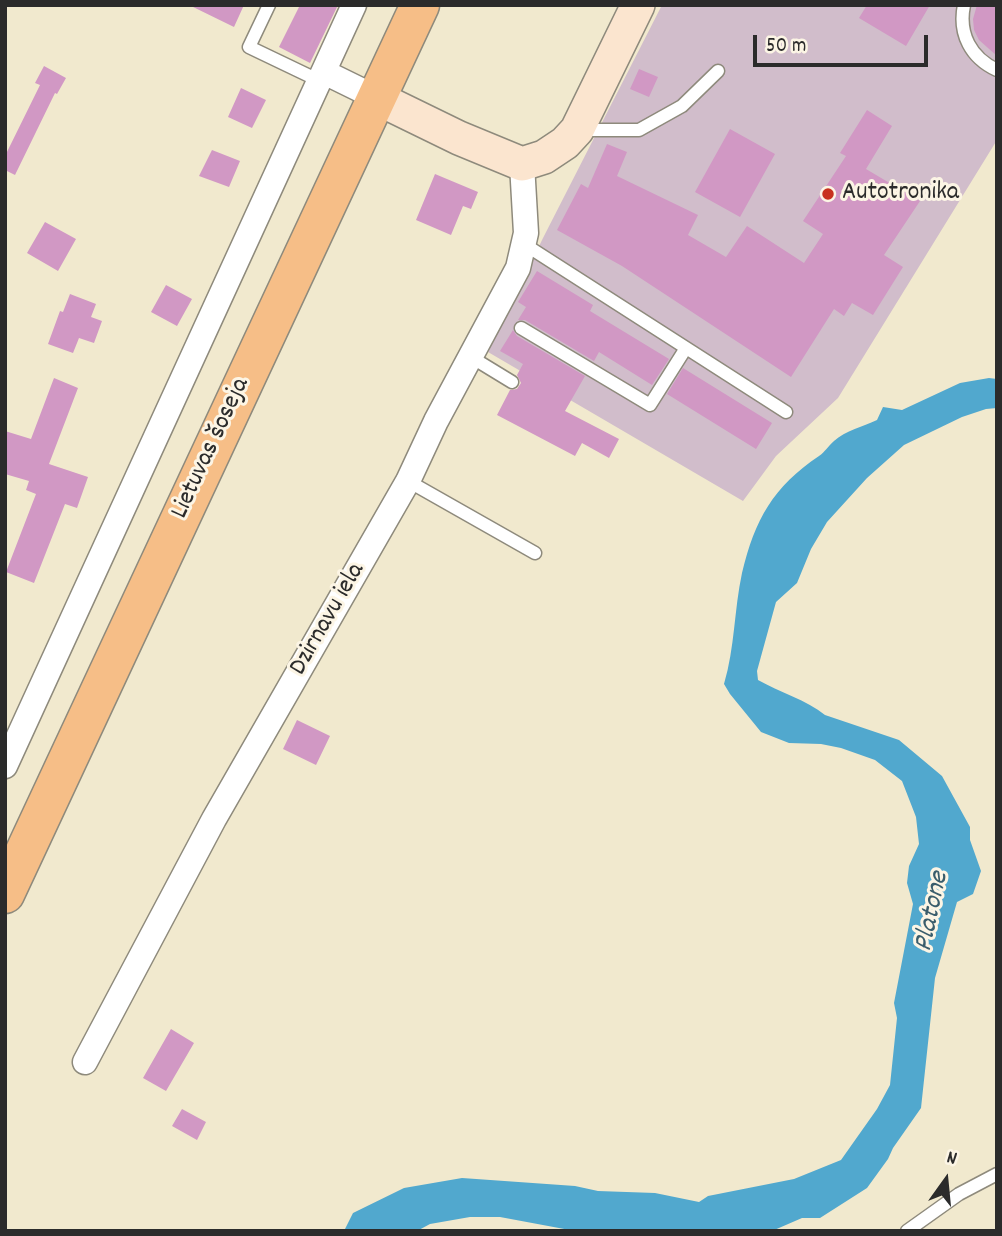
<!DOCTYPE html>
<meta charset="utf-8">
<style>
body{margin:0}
#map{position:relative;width:1002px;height:1236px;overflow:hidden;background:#f1e9ce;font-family:Dekko,sans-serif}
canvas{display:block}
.frame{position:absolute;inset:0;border:7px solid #2b2b2b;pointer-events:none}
.north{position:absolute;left:911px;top:1145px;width:70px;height:70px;-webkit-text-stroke:5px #fcf5e5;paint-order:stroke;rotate:15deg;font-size:19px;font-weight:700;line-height:28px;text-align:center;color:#2b2b2b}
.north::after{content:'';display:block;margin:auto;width:24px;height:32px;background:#2b2b2b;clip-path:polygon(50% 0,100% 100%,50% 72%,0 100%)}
.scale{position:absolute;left:753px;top:35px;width:175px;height:32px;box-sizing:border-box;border:4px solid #2b2b2b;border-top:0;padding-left:9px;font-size:21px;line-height:24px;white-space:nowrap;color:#2b2b2b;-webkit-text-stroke:5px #fcf5e5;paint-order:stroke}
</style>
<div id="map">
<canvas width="1002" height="1236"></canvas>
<div class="frame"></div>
<div class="north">N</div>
<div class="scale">50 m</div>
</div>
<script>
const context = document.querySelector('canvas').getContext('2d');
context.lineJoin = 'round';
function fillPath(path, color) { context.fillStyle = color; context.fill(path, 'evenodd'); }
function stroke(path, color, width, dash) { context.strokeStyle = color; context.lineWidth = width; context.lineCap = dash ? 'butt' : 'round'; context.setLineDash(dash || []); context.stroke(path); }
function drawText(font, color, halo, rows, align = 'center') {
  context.font = font + ' Dekko,sans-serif'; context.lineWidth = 6; context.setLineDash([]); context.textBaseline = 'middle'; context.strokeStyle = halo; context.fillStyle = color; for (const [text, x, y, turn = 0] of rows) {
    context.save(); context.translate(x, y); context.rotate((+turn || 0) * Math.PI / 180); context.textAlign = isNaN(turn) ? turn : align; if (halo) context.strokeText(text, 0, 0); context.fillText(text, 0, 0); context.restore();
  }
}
const industrial = new Path2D(`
 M 662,5 L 997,5 L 997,140 L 838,398 L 776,456 L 743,501 L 488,352 L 543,238 Z`);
const water = new Path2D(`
 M 989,378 L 997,379 L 997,408 L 986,409 L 962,417 L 904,445 L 867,478 L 827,522 L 811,549 L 797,583 L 776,602 L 757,671 L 758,680 C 779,692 807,700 825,715 L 899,740 L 942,776 L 970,827 L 970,840 L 981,871 L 973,894 L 957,902 L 935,978 L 921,1108 L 893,1148 L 888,1159 L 867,1188 L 820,1218 L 802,1218 L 772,1231 L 575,1231 L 500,1217 L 470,1217 L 430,1224 L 417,1231 L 344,1231 L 353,1213 L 404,1188 L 462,1178 L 575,1186 L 598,1191 L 655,1193 L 699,1202 L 708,1196 L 794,1179 L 841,1160 L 877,1109 L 890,1085 L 897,1018 L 894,1003 L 913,904 L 907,883 L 909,866 L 919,844 L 916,817 L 902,781 L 875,760 L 841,748 L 821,744 L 789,743 L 761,732 L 730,694 L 724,684 C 735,647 734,610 742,573 C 755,519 773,487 819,456 C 825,452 828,446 834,441 C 845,431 864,426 877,420 L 883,407 L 902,410 L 960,383 Z`);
const building = new Path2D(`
 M 189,5 L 244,5 L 234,27 Z
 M 300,5 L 338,5 L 310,63 L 279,47 Z
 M 867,5 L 930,5 L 906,46 L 859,18 Z
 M 977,5 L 997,5 L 997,56 L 979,40 L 974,30 L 973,19 Z
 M 44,66 L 66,78 L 57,94 L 55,93 L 15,175 L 5,170 L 5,156 L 40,85 L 35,83 Z
 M 639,69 L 658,77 L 649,97 L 630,89 Z
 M 241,88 L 266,100 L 252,128 L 228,117 Z
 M 867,110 L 892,126 L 866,169 L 920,201 L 884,255 L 903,267 L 873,315 L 852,303 L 844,316 L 834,309 L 791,377 L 622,266 L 557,230 L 581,184 L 588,188 L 607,144 L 627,152 L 617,176 L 698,215 L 688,235 L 726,257 L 747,226 L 804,263 L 823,234 L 803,221 L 846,156 L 840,153 Z
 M 730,129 L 775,154 L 740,217 L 695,192 Z
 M 212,150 L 240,161 L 229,187 L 199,176 Z
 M 435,174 L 478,192 L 471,209 L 463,206 L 451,235 L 416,220 Z
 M 45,222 L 76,239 L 58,271 L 27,253 Z
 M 537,271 L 593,305 L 590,311 L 669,359 L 652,385 L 599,352 L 594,361 L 525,320 L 518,320 L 526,307 L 518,302 Z
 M 166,285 L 192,299 L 177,326 L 151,312 Z
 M 70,294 L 96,304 L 91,317 L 102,321 L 94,343 L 79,338 L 73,353 L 48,344 L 60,311 L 63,312 Z
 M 513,330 L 517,336 L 585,376 L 565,411 L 619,439 L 609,458 L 582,443 L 575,456 L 497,415 L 510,390 L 517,389 L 521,383 L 517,375 L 523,364 L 500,351 Z
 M 683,368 L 772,423 L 756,449 L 667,394 Z
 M 54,378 L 78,388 L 49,464 L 88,477 L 77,508 L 65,504 L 34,583 L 6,572 L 36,494 L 26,490 L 29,481 L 5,474 L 5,431 L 31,439 Z
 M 297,720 L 330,736 L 316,765 L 283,749 Z
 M 171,1029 L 194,1043 L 166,1091 L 143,1078 Z
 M 182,1109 L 206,1122 L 197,1140 L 172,1126 Z`);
const lane = new Path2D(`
 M 269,5 L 249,47 L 320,81
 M 964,5 C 958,34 971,58 997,70
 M 581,130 L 639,130 L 682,106 L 718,71
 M 524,244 L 786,412
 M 521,328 L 650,405 L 686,348
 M 471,357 L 512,382
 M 408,481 L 535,553
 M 907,1231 L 959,1194 L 997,1174`);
const street = new Path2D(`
 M 324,72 L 377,98
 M 5,766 L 354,5
 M 85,1062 L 214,819 L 408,481 L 436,421 L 518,268 L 526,233 L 522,164`);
const secondary = new Path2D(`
 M 377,98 L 459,138 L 522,164 L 544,157 L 565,143 L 577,130 L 638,5`);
const primary = new Path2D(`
 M 5,894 L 420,5`);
const markers = [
 [828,194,7,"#c8321e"]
];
const poiNames = [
 ["Autotronika",842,194]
];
const streetNames = [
 ["Lietuvas šoseja",212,449,-65],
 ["Dzirnavu iela",329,620,-60]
];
const waterNames = [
 ["Platone",934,912,-78]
];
fillPath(industrial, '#d1bdcb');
fillPath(water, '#51a8ce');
fillPath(building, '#d198c4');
stroke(lane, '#8e8a7c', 15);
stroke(street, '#8e8a7c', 27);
stroke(secondary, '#8e8a7c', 36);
stroke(primary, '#8e8a7c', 41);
stroke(lane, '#fff', 12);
stroke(street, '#fff', 24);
stroke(secondary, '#fbe5cf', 33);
stroke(primary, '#f6be87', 38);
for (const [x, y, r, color] of markers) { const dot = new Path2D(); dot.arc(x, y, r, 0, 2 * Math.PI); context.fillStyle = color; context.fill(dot); stroke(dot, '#fcf5e5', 2.5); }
drawText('26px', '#2b2b2b', '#fcf5e5', poiNames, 'left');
drawText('26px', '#2b2b2b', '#fcf5e5', streetNames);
drawText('italic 28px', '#3a5d6c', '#fcf5e5', waterNames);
</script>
